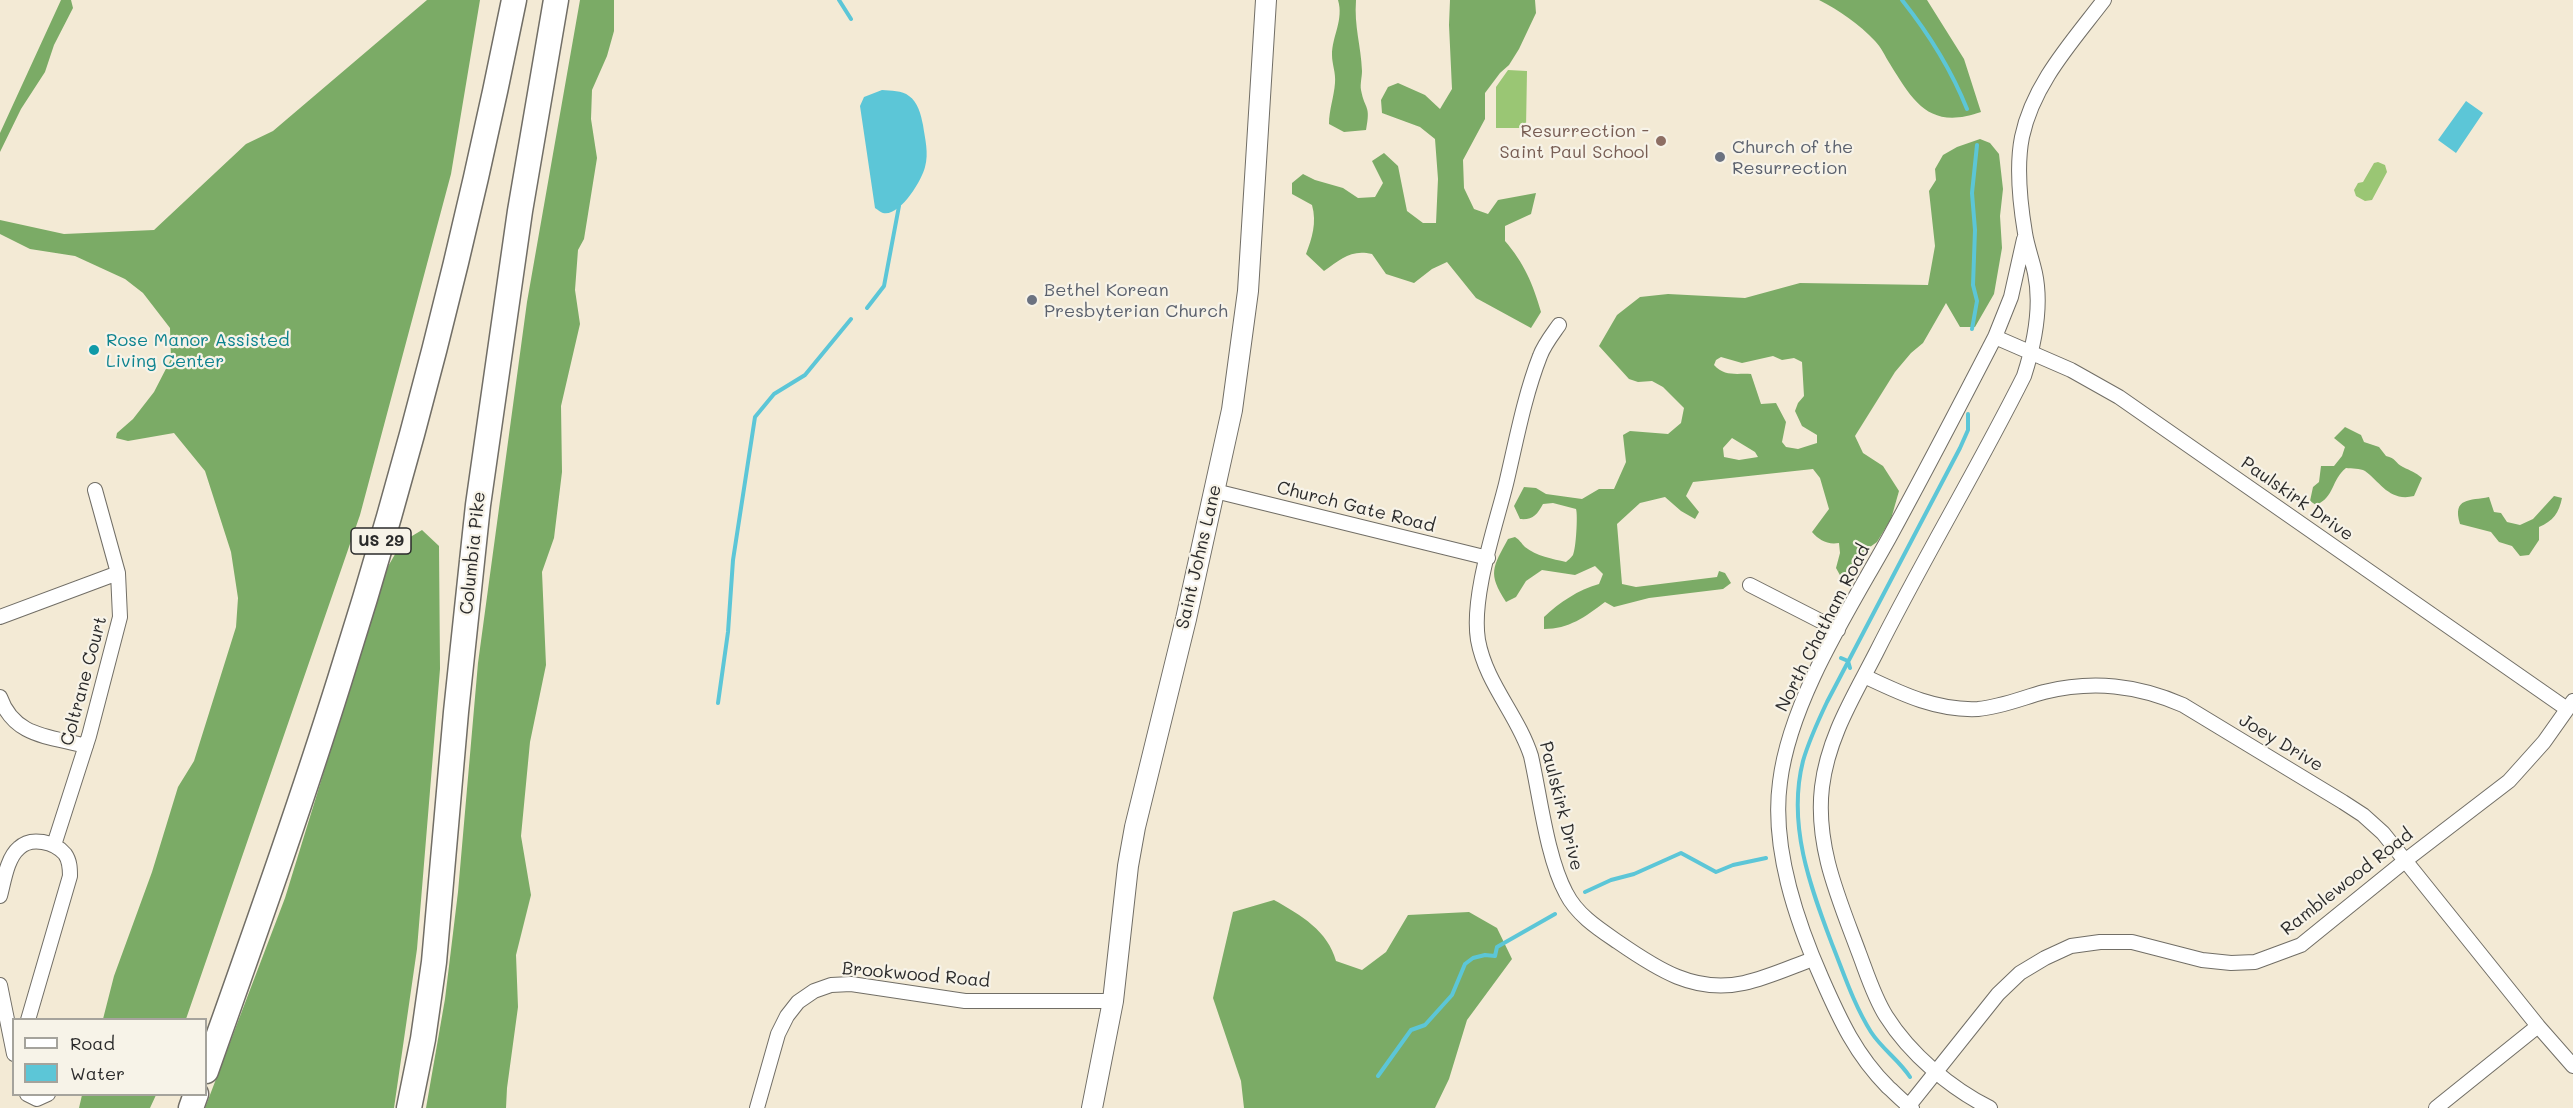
<!DOCTYPE html>
<style>
body{margin:0}
#map{position:relative;width:2573px;height:1108px;overflow:hidden;background:#f3ead5;font-family:Mali,sans-serif}
canvas{display:block}
.legend{position:absolute;left:12px;top:1018px;width:195px;height:78px;box-sizing:border-box;background:#f7f3e8;border:2px solid #a5a39c;margin:0;padding:8px 10px;list-style:none;font-size:18px;color:#2b2b2b}
.legend li{display:flex;align-items:center;gap:12px;height:30px}
.legend b{width:30px;border:2px solid #a5a39c}
</style>
<div id="map">
<canvas width="2573" height="1108"></canvas>
<ul class="legend">
<li><b style="height:8px;background:#fff"></b>Road</li>
<li><b style="height:16px;background:#5cc6d7"></b>Water</li>
</ul>
</div>
<script>
const context = document.querySelector('canvas').getContext('2d');
context.lineJoin = 'round';
function fillPath(path, color) { context.fillStyle = color; context.fill(path, 'evenodd'); }
function stroke(path, color, width, dash) { context.strokeStyle = color; context.lineWidth = width; context.lineCap = dash ? 'butt' : 'round'; context.setLineDash(dash || []); context.stroke(path); }
function drawText(font, color, halo, rows, align = 'center') {
  context.font = font + ' Mali,sans-serif'; context.lineWidth = 4.5; context.setLineDash([]); context.textBaseline = 'middle'; context.strokeStyle = halo; context.fillStyle = color; for (const [text, x, y, turn = 0] of rows) {
    context.save(); context.translate(x, y); context.rotate((+turn || 0) * Math.PI / 180); context.textAlign = isNaN(turn) ? turn : align; if (halo) context.strokeText(text, 0, 0); context.fillText(text, 0, 0); context.restore();
  }
}
const green = new Path2D(`
 M 1508,70 L 1527,71 L 1526,128 L 1496,128 L 1496,87 Z
 M 2378,162 L 2385,165 L 2387,172 L 2372,200 L 2365,201 L 2356,196 L 2354,190 L 2358,183 L 2363,182 L 2374,163 Z`);
const forest = new Path2D(`
 M 61,0 L 71,0 L 73,8 L 54,45 L 45,72 L 21,109 L 0,152 L 0,133 Z
 M 427,0 L 480,0 L 451,174 L 360,515 L 186,1019 L 103,1019 L 114,976 L 152,872 L 178,787 L 194,761 L 236,627 L 238,598 L 231,552 L 205,471 L 174,433 L 128,441 L 116,438 L 117,433 L 133,419 L 154,392 L 171,359 L 170,328 L 143,293 L 125,279 L 75,256 L 30,249 L 0,234 L 0,220 L 64,234 L 154,230 L 246,144 L 273,131 Z
 M 580,0 L 614,0 L 614,31 L 607,56 L 592,90 L 591,119 L 597,158 L 584,239 L 578,250 L 575,290 L 580,324 L 561,406 L 562,472 L 554,538 L 542,572 L 546,665 L 530,742 L 521,836 L 531,895 L 516,955 L 518,1007 L 507,1088 L 506,1108 L 426,1108 L 445,999 L 458,892 L 478,663 L 527,302 Z
 M 1338,0 L 1356,0 C 1354,27 1361,45 1362,71 C 1362,77 1360,84 1361,90 C 1365,111 1371,104 1366,130 L 1344,132 L 1329,124 C 1329,110 1334,97 1335,83 C 1336,73 1332,64 1332,55 C 1332,36 1344,20 1338,0 Z
 M 1450,0 L 1535,0 L 1536,13 L 1519,49 L 1509,65 L 1500,73 L 1485,93 L 1485,119 L 1463,160 L 1464,188 L 1474,209 L 1488,214 L 1498,200 L 1536,193 L 1531,214 L 1505,226 L 1505,241 C 1524,263 1533,284 1541,312 L 1531,328 L 1476,298 L 1447,262 L 1432,269 L 1414,283 L 1386,274 L 1372,254 C 1351,249 1341,259 1324,271 L 1306,254 C 1312,238 1317,223 1312,205 L 1292,194 L 1292,183 L 1303,174 L 1315,180 L 1343,188 L 1358,198 L 1375,197 L 1383,183 L 1372,161 L 1384,153 L 1398,166 L 1407,211 L 1423,223 L 1436,223 L 1438,179 L 1435,139 L 1420,127 L 1382,113 L 1381,100 L 1388,87 L 1398,83 L 1425,95 L 1440,109 L 1452,89 L 1449,25 Z
 M 1819,0 L 1927,0 L 1964,59 L 1981,112 C 1930,130 1914,103 1890,64 C 1885,56 1881,47 1875,41 C 1859,24 1839,10 1819,0 Z
 M 1980,139 L 1990,143 L 1999,154 L 2003,189 L 2000,216 L 2002,248 L 1994,294 L 1975,327 L 1960,327 L 1946,303 L 1923,343 L 1911,353 L 1895,372 L 1855,436 L 1863,453 L 1883,466 L 1899,491 L 1891,519 L 1877,542 L 1860,554 L 1852,570 L 1841,577 L 1836,568 L 1840,553 L 1839,543 C 1827,545 1819,540 1812,532 L 1829,509 L 1820,478 L 1813,469 L 1693,482 L 1686,496 L 1699,512 L 1695,519 L 1681,511 L 1665,497 L 1640,503 L 1617,524 L 1622,584 L 1636,587 L 1717,577 L 1719,571 L 1725,573 L 1731,583 L 1723,589 L 1649,598 L 1614,607 L 1605,602 C 1585,617 1569,629 1544,629 L 1544,617 C 1560,602 1578,590 1599,584 L 1603,574 L 1595,566 L 1575,575 L 1542,570 L 1526,581 L 1516,597 L 1506,602 C 1487,573 1493,567 1508,539 L 1515,537 C 1520,540 1521,543 1525,547 C 1536,556 1553,559 1566,562 C 1568,560 1571,558 1573,555 C 1576,549 1578,515 1576,509 L 1553,503 L 1543,504 C 1537,515 1533,520 1520,519 L 1514,506 L 1524,487 L 1536,488 L 1546,494 L 1582,499 L 1599,489 L 1614,489 L 1626,462 L 1623,435 L 1630,431 L 1668,434 L 1681,423 L 1684,408 L 1663,387 L 1652,381 L 1638,382 L 1629,379 L 1599,346 L 1617,315 L 1640,297 L 1668,294 L 1745,298 L 1800,283 L 1928,285 L 1935,246 L 1929,191 L 1936,180 L 1935,169 L 1943,155 L 1957,147 ZM 1773,356 L 1782,360 L 1794,358 L 1802,362 L 1804,396 L 1798,403 L 1795,411 L 1802,426 L 1817,435 L 1817,443 L 1798,449 L 1786,447 L 1782,442 L 1786,422 L 1776,403 L 1761,404 L 1751,374 C 1736,373 1725,377 1714,365 L 1716,360 L 1721,357 L 1742,363 ZM 1732,438 L 1755,452 L 1758,457 L 1739,460 L 1724,457 L 1723,448 Z
 M 2345,427 L 2361,435 L 2364,442 L 2379,447 L 2386,456 C 2396,458 2395,463 2403,467 C 2411,471 2415,472 2422,478 L 2414,496 C 2390,502 2381,483 2365,471 C 2360,468 2352,469 2346,468 C 2331,480 2335,497 2316,505 L 2310,501 L 2313,487 L 2319,482 L 2321,466 L 2334,466 L 2342,456 L 2345,447 L 2334,438 Z
 M 2554,496 L 2562,498 C 2559,513 2553,521 2539,527 L 2539,540 L 2529,555 L 2520,556 L 2512,546 L 2499,542 L 2491,532 L 2460,524 C 2452,497 2470,501 2489,497 L 2494,512 L 2501,513 L 2507,522 L 2520,525 L 2533,519 Z
 M 422,530 L 439,546 L 440,669 L 417,949 L 394,1108 L 205,1108 L 285,898 L 386,570 L 402,542 Z
 M 1274,900 C 1301,915 1328,931 1336,961 L 1362,970 L 1386,952 L 1408,915 L 1469,912 L 1497,928 L 1512,959 L 1467,1020 L 1449,1079 L 1435,1108 L 1244,1108 L 1241,1081 L 1213,998 L 1233,912 Z
 M 82,1095 L 82,1094 L 156,1095 L 150,1108 L 79,1108 Z`);
const water = new Path2D(`
 M 882,90 C 891,91 902,90 909,96 C 918,102 921,115 923,125 C 925,139 929,153 925,167 C 922,180 900,217 883,213 C 882,213 875,208 875,208 L 860,106 L 864,97 Z
 M 2466,101 L 2483,113 L 2456,153 L 2438,140 Z`);
const stream = new Path2D(`
 M 839,0 L 851,19
 M 1902,0 C 1929,34 1951,69 1967,109
 M 867,308 L 884,286 L 899,206
 M 1972,329 L 1977,301 L 1973,285 L 1975,230 L 1972,193 L 1977,145
 M 1841,658 L 1848,661 L 1850,668
 M 718,703 L 728,632 L 733,560 L 755,417 L 774,394 L 805,375 L 851,319
 M 1585,892 L 1611,880 L 1634,874 L 1681,853 L 1716,872 L 1733,865 L 1766,858
 M 1378,1076 L 1411,1030 L 1425,1025 L 1452,995 L 1465,964 L 1473,958 L 1485,955 L 1495,956 L 1497,947 L 1555,914
 M 1910,1077 C 1899,1060 1882,1049 1871,1032 C 1854,1005 1844,974 1832,944 C 1810,886 1787,824 1803,761 C 1809,740 1818,721 1827,702 L 1960,448 L 1968,430 L 1968,414`);
const street = new Path2D(`
 M 1559,325 C 1552,335 1544,345 1540,356 C 1524,397 1516,442 1506,484 C 1495,528 1471,597 1478,640 C 1486,684 1518,715 1531,756 C 1540,796 1547,858 1566,893 C 1577,915 1599,929 1618,942 C 1657,969 1695,994 1744,983 C 1767,978 1791,967 1813,959
 M 1995,337 L 2071,370 L 2119,397 L 2567,709
 M 1215,491 L 1488,558
 M 1750,585 L 1838,630
 M 0,617 L 118,573
 M 1864,676 C 1900,693 1936,711 1978,709 C 2001,707 2022,698 2044,692 C 2093,680 2137,685 2183,705 L 2343,802 L 2363,815 L 2383,833 L 2538,1026 L 2573,1066
 M 0,697 C 14,737 49,736 86,746
 M 54,845 L 89,736 L 120,617 L 118,573 L 95,490
 M 0,896 C 4,881 7,858 19,848 C 31,836 55,842 65,854 C 70,861 70,869 70,876 L 28,1020
 M 0,985 L 14,1054
 M 27,1094 L 37,1099 L 48,1094
 M 757,1108 L 778,1034 L 787,1016 L 798,1002 L 814,991 L 831,985 L 851,984 L 965,1001 L 1113,1001
 M 1907,1108 L 1998,994 L 2020,973 L 2045,958 L 2071,946 L 2100,942 L 2132,942 L 2202,960 L 2231,963 L 2255,962 L 2301,945 L 2406,860 L 2509,781 L 2544,742 L 2573,701
 M 1912,1108 C 1903,1102 1896,1094 1888,1087 C 1856,1055 1840,1020 1822,979 C 1796,920 1771,847 1780,782 C 1790,700 1849,610 1889,538 C 1925,472 1960,405 1995,337 L 2011,297 L 2024,239
 M 1990,1108 C 1950,1088 1910,1054 1886,1016 C 1874,997 1867,974 1859,953 C 1839,899 1815,846 1822,787 C 1828,737 1854,696 1876,653 C 1923,559 1977,470 2024,376 C 2034,345 2042,306 2035,273 C 2032,259 2027,246 2025,233 C 2020,203 2016,167 2022,137 C 2033,84 2072,42 2104,0
 M 2436,1108 L 2538,1026`);
const secondary = new Path2D(`
 M 1092,1108 L 1113,1001 L 1128,866 L 1135,827 L 1186,619 L 1232,410 L 1248,291 L 1266,0`);
const highway = new Path2D(`
 M 206,1071 C 252,941 299,810 340,679 C 411,456 468,229 514,0
 M 191,1108 L 196,1094
 M 409,1108 L 423,1039 L 434,962 L 456,712 L 478,505 L 520,211 L 556,0`);
const markers = [
 [1661,141,6,"#8d6e63"],
 [1720,157,6,"#6b7280"],
 [1032,300,6,"#6b7280"],
 [94,350,6,"#0f9aa8"]
];
const shields = [
 [381,541,60]
];
const shieldNames = [
 ["US 29",381,541]
];
const educationNames = [
 ["Resurrection -",1649,131],
 ["Saint Paul School",1649,152]
];
const worshipNames = [
 ["Church of the",1732,147],
 ["Resurrection",1732,168],
 ["Bethel Korean",1044,290],
 ["Presbyterian Church",1044,311]
];
const cultureNames = [
 ["Rose Manor Assisted",106,340],
 ["Living Center",106,361]
];
const streetNames = [
 ["Paulskirk Drive",2297,499,35],
 ["Church Gate Road",1356,507,14],
 ["Columbia Pike",473,553,-84],
 ["Saint Johns Lane",1199,557,-77],
 ["North Chatham Road",1823,628,-63],
 ["Coltrane Court",84,681,-75],
 ["Joey Drive",2281,743,31],
 ["Paulskirk Drive",1561,806,76],
 ["Ramblewood Road",2347,882,-38],
 ["Brookwood Road",916,975,5]
];
fillPath(green, '#9ac674');
fillPath(forest, '#7bab66');
fillPath(water, '#5cc6d7');
stroke(stream, '#5cc6d7', 4);
stroke(street, '#716e66', 16);
stroke(secondary, '#716e66', 22);
stroke(highway, '#716e66', 27);
stroke(street, '#fff', 14);
stroke(secondary, '#fff', 20);
stroke(highway, '#fff', 24);
for (const [x, y, r, color] of markers) { const dot = new Path2D(); dot.arc(x, y, r, 0, 2 * Math.PI); context.fillStyle = color; context.fill(dot); stroke(dot, '#f7f3e8', 2); }
for (const [x, y, w] of shields) { const box = new Path2D(); box.roundRect(x - w / 2, y - 13, w, 26, 4.5); context.fillStyle = '#f7f3e8'; context.fill(box); stroke(box, '#2b2b2b', 1.5); }
drawText('bold 16px', '#2b2b2b', null, shieldNames);
drawText('18px', '#785e54', '#f7f3e8', educationNames, 'right');
drawText('18px', '#5b616d', '#f7f3e8', worshipNames, 'left');
drawText('18px', '#0d838f', '#f7f3e8', cultureNames, 'left');
drawText('18px', '#2b2b2b', '#f7f3e8', streetNames);
</script>
